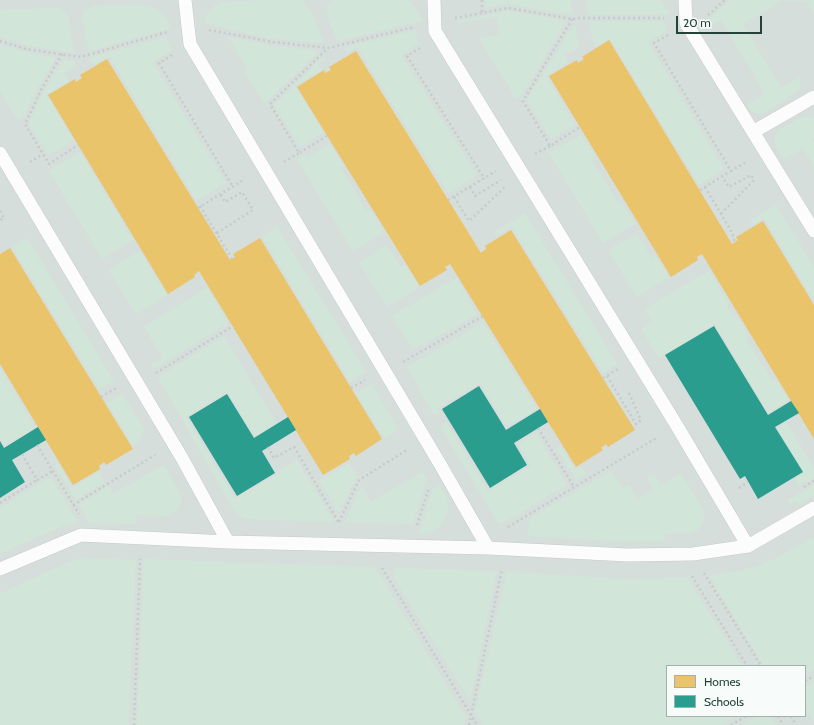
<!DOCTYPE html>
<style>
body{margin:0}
#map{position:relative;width:814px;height:725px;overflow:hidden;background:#e8edeb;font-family:Cabin,sans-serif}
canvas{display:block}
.legend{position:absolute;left:666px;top:665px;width:140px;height:52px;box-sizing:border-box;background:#f7fbf9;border:1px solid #a3b1ad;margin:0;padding:5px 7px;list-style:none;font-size:12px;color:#24423a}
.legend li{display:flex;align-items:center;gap:8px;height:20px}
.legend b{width:20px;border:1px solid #a3b1ad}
.scale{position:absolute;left:676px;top:16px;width:86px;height:18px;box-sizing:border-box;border:2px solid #24423a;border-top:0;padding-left:5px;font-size:12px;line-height:14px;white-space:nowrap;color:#24423a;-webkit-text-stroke:3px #f7fbf9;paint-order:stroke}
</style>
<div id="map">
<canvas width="814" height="725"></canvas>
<ul class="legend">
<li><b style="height:11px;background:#e9c46a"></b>Homes</li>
<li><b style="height:11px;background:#2a9d8f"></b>Schools</li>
</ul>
<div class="scale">20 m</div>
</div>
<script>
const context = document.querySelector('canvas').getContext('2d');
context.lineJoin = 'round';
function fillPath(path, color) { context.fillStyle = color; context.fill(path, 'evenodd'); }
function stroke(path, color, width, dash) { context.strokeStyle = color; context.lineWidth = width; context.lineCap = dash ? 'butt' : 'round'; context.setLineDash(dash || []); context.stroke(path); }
const built = new Path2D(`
 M 0,0 L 814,0 L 814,725 L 0,725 ZM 667,666 L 805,666 L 805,716 L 667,716 Z`);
const green = new Path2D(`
 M 272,0 L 301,0 L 303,1 L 312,13 L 324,43 L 274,39 L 204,23 C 206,12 214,5 224,2 Z
 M 334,0 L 407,0 L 415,7 L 423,21 L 337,41 L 326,11 C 326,6 329,3 334,0 Z
 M 486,0 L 571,0 L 572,11 L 570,15 L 509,4 L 486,8 Z
 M 586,0 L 660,0 L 663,4 L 669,14 L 588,15 Z
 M 731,0 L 814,0 L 814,14 L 806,1 L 781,1 L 743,24 L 781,88 L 799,77 C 800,81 801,85 799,89 C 796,94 770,109 764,113 C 755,115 752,111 747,105 L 765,93 L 721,20 L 702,31 L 700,23 L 707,21 Z
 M 141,5 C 158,7 165,12 171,28 L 88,51 L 82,17 L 86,10 L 94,6 Z
 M 57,8 L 62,9 L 68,16 L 74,53 L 27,45 L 0,37 L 0,10 Z
 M 508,11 L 566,21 L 522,95 L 516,99 L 479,38 L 500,35 L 497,17 L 458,23 L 458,21 Z
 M 589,21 L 664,21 L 667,31 L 648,42 L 724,169 L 699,185 L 610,39 L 596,47 L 593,41 Z
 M 575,23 L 579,47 L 565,55 L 569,62 L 546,76 L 575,125 L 551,139 L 527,100 Z
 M 417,30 L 416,37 L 419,43 L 401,55 L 477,175 L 448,193 L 357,47 L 348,53 L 345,47 Z
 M 166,37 L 171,50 L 152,62 L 226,183 L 196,200 L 109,56 L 94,65 L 89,58 Z
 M 228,37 L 272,46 L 320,51 L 270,98 L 264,103 L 245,72 L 248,70 Z
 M 0,45 L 24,52 L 56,58 L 37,89 L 24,116 L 18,120 L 0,91 Z
 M 324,56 L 326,59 L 318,64 L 322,70 L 295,86 L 323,132 L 300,147 L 274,105 Z
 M 64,60 L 74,61 L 76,65 L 64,73 L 69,81 L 46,95 L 74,140 L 49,155 L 29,124 L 44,91 Z
 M 805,117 L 814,117 L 814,137 L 812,139 L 814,142 L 814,166 L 803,148 L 784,159 C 775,144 768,137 787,125 C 793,122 799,118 805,117 Z
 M 581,135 L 595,156 L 591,159 L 618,203 L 621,202 L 635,224 L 603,243 L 549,153 Z
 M 330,144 L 343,165 L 340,167 L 367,211 L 371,210 L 384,232 L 353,251 L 297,159 L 304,154 L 306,158 Z
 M 80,152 L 133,240 L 102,259 L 49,171 Z
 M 776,205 L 814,267 L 814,301 L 764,218 L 753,225 L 750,220 Z
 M 525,213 L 617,364 L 603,373 L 512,227 L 496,236 L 494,233 Z
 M 277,227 L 366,372 L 350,382 L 262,236 Z
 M 637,234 L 652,259 L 656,256 L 669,277 L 637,297 L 608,250 Z
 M 27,238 L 114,381 L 99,389 L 12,247 Z
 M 387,245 L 401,267 L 405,265 L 419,287 L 387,307 L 359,262 Z
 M 140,251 L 167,295 L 136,314 L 109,270 Z
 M 709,271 L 729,304 L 726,305 L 733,316 L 736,315 L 749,336 L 746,338 L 773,382 L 776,380 L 789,400 L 768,413 L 715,324 L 659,358 L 641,329 L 652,322 L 644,309 Z
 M 456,278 L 477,314 L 413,350 L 392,316 Z
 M 207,288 L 228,323 L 153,369 L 151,365 L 163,358 L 144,327 Z
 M 483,323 L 537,409 L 507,427 L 480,383 L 437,409 L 439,413 L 434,415 L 407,367 Z
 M 224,336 L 276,423 L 255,436 L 227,392 L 186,417 L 235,499 L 278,474 L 277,471 L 297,460 L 334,522 L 247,519 L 242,517 L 235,512 L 158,377 Z
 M 0,369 L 35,427 L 5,445 L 0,437 Z
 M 372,384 L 398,430 L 384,438 L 356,393 Z
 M 122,394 L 144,429 C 142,437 139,442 133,446 L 107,403 Z
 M 446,422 L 488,491 L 531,466 L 518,444 L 536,433 L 567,485 L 500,524 L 496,519 L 440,426 Z
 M 785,423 L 787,425 L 788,425 L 814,467 L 814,477 L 799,486 L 795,479 L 804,472 L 777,428 Z
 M 560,447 L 575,470 L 581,467 L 586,474 L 576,480 L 556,448 Z
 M 57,462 L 72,488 L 99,472 L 105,482 L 76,500 L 54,464 Z
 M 349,463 L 357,476 L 339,512 L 319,481 Z
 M 164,465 L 181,496 L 180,505 L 178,509 L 172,514 L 168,516 L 136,515 L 135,524 L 89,523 L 79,504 L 109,486 L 113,494 Z
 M 611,471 L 622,488 L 628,485 L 637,499 L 654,490 L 647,478 L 654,474 L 661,486 L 681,474 L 703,509 C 709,537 683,533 665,534 L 664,542 L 629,542 L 528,536 L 529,519 Z
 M 422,472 L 427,479 L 413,524 L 345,522 L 362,485 L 371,502 Z
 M 47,479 L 52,479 L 78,523 L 66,525 L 60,527 L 0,554 L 0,508 Z
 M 439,485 C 442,489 445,492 446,496 C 452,509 445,526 432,531 C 428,533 424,533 419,533 L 433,489 Z
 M 814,485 L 814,495 L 799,504 L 796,501 L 790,504 L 788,500 Z
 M 811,538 L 814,538 L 814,669 L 805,675 L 805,666 L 764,666 L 710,576 C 730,573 751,569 770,561 C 784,555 797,546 811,538 Z
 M 84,558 L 136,560 L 128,725 L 0,725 L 0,594 L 74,560 Z
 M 144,559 L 373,567 L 381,577 L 466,718 L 464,725 L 137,725 Z
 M 397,568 L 497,571 L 470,701 L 394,578 L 394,571 Z
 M 507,572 L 629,579 L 687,577 L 742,666 L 667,666 L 667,716 L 735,716 L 720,725 L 483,725 L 475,712 Z
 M 814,682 L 814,722 L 805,707 L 805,687 Z
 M 758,716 L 771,716 L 776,725 L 743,725 Z`);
const homes = new Path2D(`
 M 609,40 L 732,244 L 738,240 L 736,237 L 763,221 L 814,305 L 814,439 L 702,254 L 697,257 L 698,260 L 671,277 L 549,76 L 577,60 L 578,63 L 584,59 L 582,57 Z
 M 356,51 L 481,253 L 486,249 L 485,246 L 511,230 L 635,430 L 608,447 L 606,444 L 601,448 L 603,450 L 576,467 L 450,264 L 445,267 L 447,270 L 420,286 L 297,87 L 324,70 L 325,73 L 331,70 L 329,67 Z
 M 107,59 L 230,260 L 235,257 L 233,254 L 260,238 L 382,439 L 356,456 L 354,453 L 349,456 L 350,459 L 323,475 L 199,271 L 194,275 L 195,277 L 168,294 L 48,95 L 75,79 L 76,82 L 82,78 L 80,75 Z
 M 10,248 L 133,449 L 106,465 L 104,462 L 99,466 L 100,469 L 73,485 L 0,364 L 0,254 Z`);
const schools = new Path2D(`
 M 714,326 L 768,415 L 791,401 L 799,413 L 775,427 L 803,472 L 758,499 L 745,476 L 740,479 L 665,355 Z
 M 479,386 L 506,430 L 540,409 L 548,422 L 514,443 L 527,465 L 490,488 L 442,409 Z
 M 227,394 L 254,438 L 288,417 L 296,430 L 262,451 L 275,473 L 237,496 L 189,417 Z
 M 38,427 L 46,440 L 12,460 L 25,482 L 0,498 L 0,441 L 4,448 Z`);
const path = new Path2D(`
 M 482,0 L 482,13
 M 708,15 L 725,0
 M 455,18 L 509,8 L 572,19 L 581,18 L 664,18
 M 572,19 L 523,101 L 550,146 L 580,127
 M 209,30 L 273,42 L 328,48 L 414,27
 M 668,35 L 654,43 L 731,171 L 746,162
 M 0,41 L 26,49 L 81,57 L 167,32
 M 420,48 L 407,56 L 484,178
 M 62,54 L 41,90 L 25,124 L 49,164 L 78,145
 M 172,55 L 159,63 L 233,187
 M 327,136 L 299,153 L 270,104 L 328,48
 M 535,154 L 550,146
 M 30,162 L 43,154
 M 284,162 L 299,153
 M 470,187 L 475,196 L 501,180
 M 705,187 L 733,234 L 733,238 L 735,242
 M 700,190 L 731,171
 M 454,197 L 469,221 L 505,187 L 505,186
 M 448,200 L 496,171
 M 200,206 L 232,259
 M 198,208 L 245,179
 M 0,211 L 4,218 L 0,220
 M 721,214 L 754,180 L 751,175 L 729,187 L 722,176
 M 217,233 L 253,210 L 242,192 L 225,202 L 220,194
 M 403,362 L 483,316
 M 156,373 L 233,326
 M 607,376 L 636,424 L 641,420 L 628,391
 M 603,378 L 618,369
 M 351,388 L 365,380
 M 101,397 L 116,388
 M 538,428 L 574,487
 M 37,445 L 79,514
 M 268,447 L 274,458 L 294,447 L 339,523
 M 22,454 L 37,480 L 53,471
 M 804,487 L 814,481
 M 739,488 L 748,482
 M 0,503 L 37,480
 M 73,505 L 155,455
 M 339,522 L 359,480 L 407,450
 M 417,525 L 429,488
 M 508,527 L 658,437
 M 382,568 L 477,725
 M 704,573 L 761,666
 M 692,576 L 747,666
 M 805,681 L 814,676
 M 778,716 L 783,725
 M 791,716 L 796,725
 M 134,725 L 140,559
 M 469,725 L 502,569
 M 731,725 L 746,716`);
const lane = new Path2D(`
 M 185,0 L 190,44 L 440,464 L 488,548
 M 434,0 L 435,31 L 677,426 L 748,546
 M 685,0 L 686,23 L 814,231
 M 753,132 L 814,97
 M 0,153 L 182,458 L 228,542
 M 0,569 L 81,535 L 228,542 L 488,548 L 628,555 L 693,554 L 748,546 L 814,508`);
fillPath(built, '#d6dedb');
fillPath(green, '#d1e6d8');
fillPath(homes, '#e9c46a');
fillPath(schools, '#2a9d8f');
stroke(lane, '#c5cac8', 14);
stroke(path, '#c3ccca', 2.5, [2, 3]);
stroke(lane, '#fcfcfc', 13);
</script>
